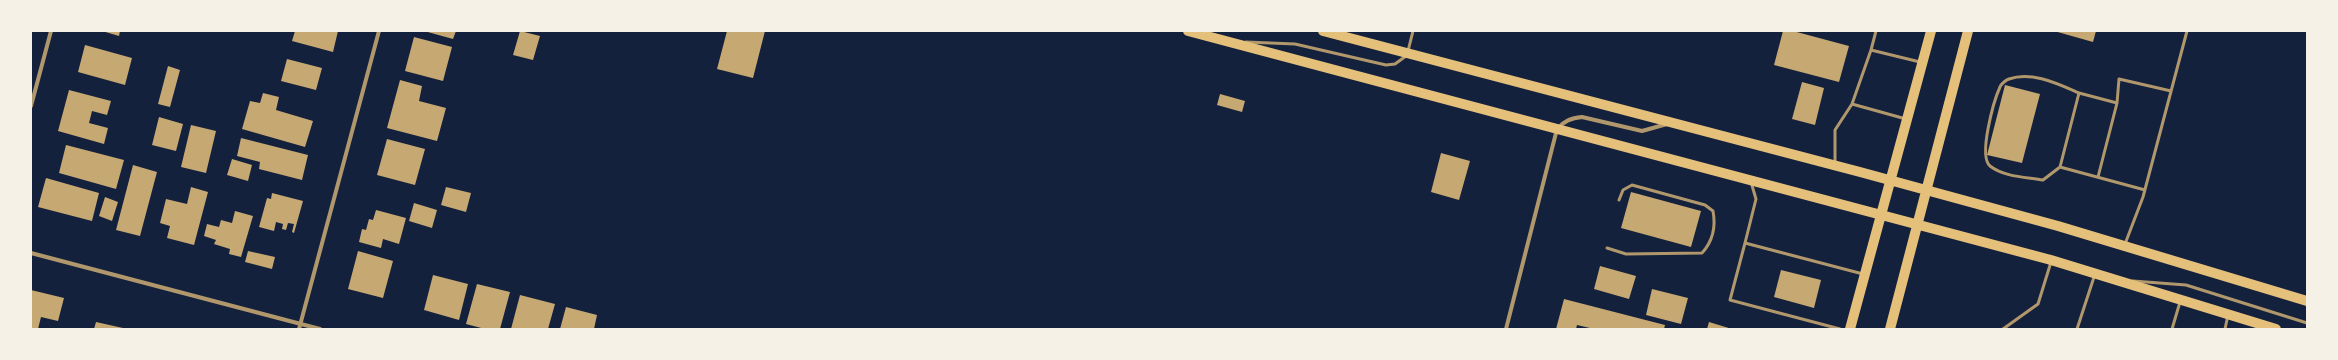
<!DOCTYPE html>
<style>
body{margin:0}
#map{position:relative;width:2338px;height:360px;overflow:hidden;background:#14213d;font-family:Ubuntu,sans-serif}
canvas{display:block}
.frame{position:absolute;inset:0;border:32px solid #f6f1e7;pointer-events:none}
</style>
<div id="map">
<canvas width="2338" height="360"></canvas>
<div class="frame"></div>
</div>
<script>
const ctx = document.querySelector('canvas').getContext('2d');
ctx.lineJoin = 'round';
function fillPath(path, color) {
  ctx.fillStyle = color;
  ctx.fill(path, 'evenodd');
}
function strokePath(path, color, width, dash) {
  ctx.strokeStyle = color;
  ctx.lineWidth = width;
  ctx.lineCap = dash ? 'butt' : 'round';
  ctx.setLineDash(dash || []);
  ctx.stroke(path);
}
fillPath(new Path2D(`
 M102,31H120L119,36Z
 M295,31H338L333,52L292,41Z
 M424,31H456L453,39Z
 M520,31L540,36L533,60L513,55Z
 M727,31H765L753,78L717,69Z
 M1783,31H1793L1849,46L1839,82L1774,65Z
 M2054,31H2096L2093,42Z
 M414,37L452,47L443,81L405,71Z
 M85,45L132,58L125,85L78,72Z
 M287,59L322,68L316,90L281,81Z
 M168,66L180,70L170,107L158,104Z
 M400,80L422,86L419,101L446,108L437,141L387,128Z
 M1802,82L1824,88L1815,125L1792,119Z
 M2005,85L2040,94L2022,163L1987,155Z
 M69,90L111,101L107,115L92,111L89,123L108,128L104,144L58,131Z
 M263,93L279,97L276,110L313,121L305,147L242,129L250,101L260,103Z
 M1220,94L1245,101L1242,112L1217,105Z
 M159,117L183,124L176,151L152,145Z
 M191,125L216,131L206,173L181,167Z
 M241,138L308,155L302,180L259,169L260,162L237,156Z
 M387,139L425,149L415,185L377,175Z
 M66,145L124,160L116,189L59,173Z
 M1441,153L1470,161L1459,200L1431,192Z
 M232,159L252,165L248,181L227,175Z
 M133,165L157,172L140,236L116,230Z
 M46,178L99,193L92,221L38,207Z
 M191,187L208,192L194,245L167,238L170,226L160,223L166,199L187,204Z
 M446,187L471,193L466,212L441,205Z
 M1631,192L1701,211L1691,247L1621,228Z
 M272,193L303,201L294,233L292,232L294,224L288,223L286,230L282,229L283,224L276,222L274,231L259,227L267,198L271,199Z
 M105,197L118,202L112,221L99,216Z
 M414,203L437,210L432,228L409,221Z
 M376,210L406,218L399,244L383,239L381,248L359,242L362,229L366,230L369,219L373,220Z
 M235,211L253,216L241,257L229,254L230,249L214,244L216,240L204,236L207,224L219,227L221,220L232,223Z
 M248,251L275,257L272,269L245,262Z
 M358,251L393,261L383,298L348,289Z
 M1600,266L1636,276L1629,299L1594,289Z
 M1781,270L1821,280L1814,308L1774,297Z
 M433,275L468,284L459,320L424,310Z
 M477,284L510,292L500,329H485L466,324Z
 M1652,289L1688,298L1681,324L1646,315Z
 M31,290L64,298L58,321L41,317L38,329H31Z
 M520,295L555,304L548,329H511Z
 M1564,299L1665,325L1664,329H1594L1577,325L1576,329H1556Z
 M566,307L597,315L594,329H560Z
 M96,322L123,328V329H94Z
 M1709,322L1732,329H1707Z`), '#c6a872');
strokePath(new Path2D(`
 M1876,31L1871,50L1920,62
 M1246,42L1295,44L1386,65L1395,64L1406,56
 M1871,50L1852,104L1906,119
 M1408,51L1413,31
 M1835,163V130L1852,104
 M2060,167L2043,180C2026,177 2004,177 1990,166C1978,156 1994,100 2000,87C2001,84 2006,80 2009,79C2032,71 2058,84 2079,93
 M2098,177L2117,103
 M1751,182L1756,199L1745,243L1863,274
 M2145,190L2060,167L2079,93L2117,103L2119,79L2171,91
 M1745,243L1730,300L1840,329
 M2125,244L2143,197L2187,31
 M1607,248L1626,254L1702,253C1713,241 1716,227 1713,211L1705,205L1632,185L1623,190L1619,200
 M2133,281L2186,285L2307,323
 M2003,329L2038,304L2051,262
 M2077,329L2095,274
 M2172,329L2180,302
 M2225,329L2228,315`), '#b1986c', 3);
strokePath(new Path2D(`
 M31,106L51,31
 M31,253L320,329
 M299,329L379,31
 M1506,329L1557,129C1564,121 1571,118 1582,117L1642,131L1667,124`), '#b1986c', 4);
strokePath(new Path2D(`
 M1188,31L2051,260L2276,329
 M1323,31L1860,172L2058,226L2307,301
 M1850,329L1931,31
 M1890,329L1968,31`), '#e5c07b', 10);
</script>
